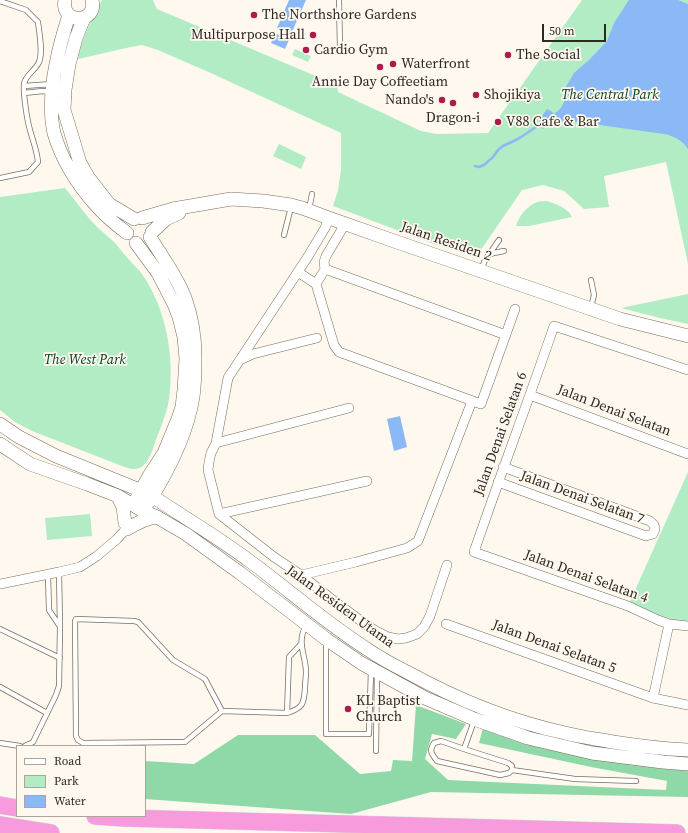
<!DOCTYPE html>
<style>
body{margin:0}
#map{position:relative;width:688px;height:833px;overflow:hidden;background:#fef8ef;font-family:"Source Serif 4",serif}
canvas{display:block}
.legend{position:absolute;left:16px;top:745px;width:130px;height:72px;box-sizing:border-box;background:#fef8ef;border:1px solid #aba59d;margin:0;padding:5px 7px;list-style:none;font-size:12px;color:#2e2921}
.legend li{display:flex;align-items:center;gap:8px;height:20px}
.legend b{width:20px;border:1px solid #aba59d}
.scale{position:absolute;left:542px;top:24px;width:64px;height:18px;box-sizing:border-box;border:2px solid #2e2921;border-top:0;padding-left:5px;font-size:12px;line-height:14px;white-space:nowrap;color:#2e2921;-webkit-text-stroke:3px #fef8ef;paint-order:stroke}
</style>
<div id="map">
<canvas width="688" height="833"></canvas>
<ul class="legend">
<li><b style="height:5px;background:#fff"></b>Road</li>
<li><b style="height:11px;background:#b2ecc5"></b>Park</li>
<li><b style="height:11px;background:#8bb9f6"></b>Water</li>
</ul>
<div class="scale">50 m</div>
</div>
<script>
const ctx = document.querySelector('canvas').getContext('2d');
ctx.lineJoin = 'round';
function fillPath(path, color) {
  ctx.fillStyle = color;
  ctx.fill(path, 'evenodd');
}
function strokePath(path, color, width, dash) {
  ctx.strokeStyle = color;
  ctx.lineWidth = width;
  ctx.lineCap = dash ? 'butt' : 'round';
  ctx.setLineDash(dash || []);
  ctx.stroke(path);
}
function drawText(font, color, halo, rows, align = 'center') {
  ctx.font = font + ' "Source Serif 4",serif';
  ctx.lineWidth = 3.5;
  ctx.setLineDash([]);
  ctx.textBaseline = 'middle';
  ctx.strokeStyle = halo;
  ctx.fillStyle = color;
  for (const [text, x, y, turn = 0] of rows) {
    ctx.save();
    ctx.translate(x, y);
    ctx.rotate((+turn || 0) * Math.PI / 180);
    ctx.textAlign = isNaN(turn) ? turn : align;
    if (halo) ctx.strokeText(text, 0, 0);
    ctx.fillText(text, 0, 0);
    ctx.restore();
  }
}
fillPath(new Path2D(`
 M102,0H153L157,9L337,85L338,92L421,131L437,134L488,133L582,0H688V264L666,162L604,176L609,207L584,209L564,191L543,185L522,190L476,257L434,244L333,206L338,190L341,170V133L213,74L158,50L142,45L126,48L78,59C82,37 92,19 102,0Z
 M295,49L311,56L308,62L292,55Z
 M279,144L306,157L301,169L273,156Z
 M65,188C76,201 86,216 98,228C104,233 110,238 116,244C121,250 126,257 132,263C135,266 139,270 142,274C166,308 175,358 169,399C167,413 161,426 156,440C152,450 148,469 134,469C130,469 125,467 122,466L32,431L15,422L0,410V197Z
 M547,201C556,204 568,208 572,217L529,226H516C519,216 527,206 537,202C540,201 544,201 547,201Z
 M688,294V324L660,318L621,308Z
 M688,472V624L628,606Z
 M90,514L92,536L47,540L45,518Z`), '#b2ecc5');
fillPath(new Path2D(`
 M416,705L466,724L456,739L432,734L425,759L448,780L666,790L667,781L591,767L479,743L483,728L688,768V797L431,792L351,814L145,799V761L194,764L238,735H315L360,774L391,771L393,760L412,761Z`), '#8fd8a8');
fillPath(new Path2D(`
 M289,0H306L291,34L277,28Z
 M629,0H678L688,4V149C682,140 674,136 664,134L592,124L584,122H565L556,120L553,126H546L543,129L539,125V120L547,109L551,111L554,114L561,108L564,102V90L574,73L590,59L607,41L614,23Z
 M275,33L289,40L285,49L271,43Z
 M400,416L407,447L394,451L387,419Z`), '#8bb9f6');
strokePath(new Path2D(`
 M475,166L479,167L484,165L493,157L498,150L503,146L518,139L539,125`), '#8bb9f6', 2.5);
const lane = new Path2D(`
 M339,0L340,48
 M0,1L26,10L38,22C39,32 44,55 38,64C34,71 25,76 24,84C23,93 27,120 30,130C33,141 37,151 38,162L29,172L0,178
 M24,86L52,84
 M24,93L43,91L50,92
 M309,210L312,194
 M284,235L291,207
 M488,255L494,253L504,251
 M482,270L484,262L499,240
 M591,280L594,295L591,307
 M48,575L49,610L59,625
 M76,619L134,621L138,622L173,660L205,679L222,711L185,742L83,743L78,740L76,736L75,621Z
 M0,629L60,658
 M326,641V734H369L371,670
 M0,687L47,713
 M222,711L287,713C303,708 304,704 305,688C305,683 306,677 306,672C306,656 296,642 306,626
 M287,713L289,657L301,644
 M441,741L464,749L508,763L512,766V770L509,773L500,775L437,761C431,753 429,751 434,743Z
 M0,743L20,746
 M25,746L33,742L56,695L59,686L60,627L59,572
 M464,749L474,721
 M376,751L377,674
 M512,770L575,779L636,781`);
const street = new Path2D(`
 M329,218L325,228L307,258L228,378L216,443L211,453L209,462L208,470L219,514L274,557L301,575L329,597L365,624L376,631L388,637L398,639L406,638L417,634L424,627L430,616L447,565
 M325,269L506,335
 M298,272L316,284L325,269L324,262L326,256L345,224
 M316,284L334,345L339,352L481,404L515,309
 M240,360L253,354L317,338
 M688,370L554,326C528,402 500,476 474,552L628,606L658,620L669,624L688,626
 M530,395L688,454
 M216,443L349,408
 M498,482L646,536L653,534L655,529L654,525L650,521L503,467
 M219,514L367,481
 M301,575L356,562L407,548L418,541L472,401
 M0,584L59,572L80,567L97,556L117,539L130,525
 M446,624L653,698L688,705
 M653,698L669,624`);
const secondary = new Path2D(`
 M65,0C60,25 98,24 92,0
 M69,15C58,49 46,98 54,133C61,158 77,184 95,204C104,215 115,224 127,233
 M84,18L76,38L69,64L65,90L64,110L80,163L88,177L109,204L134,219
 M142,218L173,209L231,199L263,201L291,205L302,208L329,218L394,241L620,319L688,336
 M152,232L166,219L179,213
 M136,243L158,273L174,304L179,317L184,337L186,359L184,390L182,407L178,419L164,453L149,476L137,498
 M0,424L19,437L56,456L142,491L152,496C185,518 219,538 251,562C290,591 326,623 367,649C380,658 393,665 407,672C456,699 509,721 565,733C580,737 597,739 613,742C638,746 663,749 688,750
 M0,444L30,464L87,484L118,496L143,511L157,517L186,534L240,573L326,639L361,663L425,698L474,719L528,738L592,753L663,762L688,764
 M118,496L123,507L125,523
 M148,503C169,470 187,435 193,397C195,384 195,371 195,357C195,337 192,317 185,298C177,276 162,257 150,237
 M127,529C137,523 146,518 157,517`);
const highway = new Path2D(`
 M0,805L17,808
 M95,816L124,818L677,833
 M0,825L51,833`);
strokePath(lane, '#7a6d5a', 6);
strokePath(street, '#7a6d5a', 10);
strokePath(secondary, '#7a6d5a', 14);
strokePath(highway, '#d9d8d7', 18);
strokePath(lane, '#fff', 4.5);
strokePath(street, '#fff', 9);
strokePath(secondary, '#fff', 13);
strokePath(highway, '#f89bdd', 17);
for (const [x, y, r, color] of [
 [254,15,4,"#ad1a4c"],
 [313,35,4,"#ad1a4c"],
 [306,50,4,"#ad1a4c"],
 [508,55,4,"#ad1a4c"],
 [393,64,4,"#ad1a4c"],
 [380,67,4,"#ad1a4c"],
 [476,95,4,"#ad1a4c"],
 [442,100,4,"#ad1a4c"],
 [453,103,4,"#ad1a4c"],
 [498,122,4,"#ad1a4c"],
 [348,709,4,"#ad1a4c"]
]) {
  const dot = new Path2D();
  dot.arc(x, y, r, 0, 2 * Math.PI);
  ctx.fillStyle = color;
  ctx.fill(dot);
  strokePath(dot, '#fef8ef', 1.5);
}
drawText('14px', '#2e2921', '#fef8ef', [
 ["The Northshore Gardens",262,15],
 ["Multipurpose Hall",305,35,"right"],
 ["Cardio Gym",314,50],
 ["The Social",516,55],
 ["Waterfront",401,64],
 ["Annie Day Coffeetiam",380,82,"center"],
 ["Shojikiya",484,95],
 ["Nando's",434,100,"right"],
 ["Dragon-i",453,118,"center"],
 ["V88 Cafe & Bar",506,122],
 ["KL Baptist",356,701],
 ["Church",356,717]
], 'left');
drawText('italic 14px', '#044022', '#fef8ef', [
 ["The Central Park",610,95],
 ["The West Park",85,360]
]);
drawText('14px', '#2e2921', '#fef8ef', [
 ["Jalan Residen 2",446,242,19],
 ["Jalan Denai Selatan",614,411,21],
 ["Jalan Denai Selatan 6",501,434,-70],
 ["Jalan Denai Selatan 7",582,498,20],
 ["Jalan Denai Selatan 4",586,577,20],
 ["Jalan Residen Utama",340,607,36],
 ["Jalan Denai Selatan 5",554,647,20]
]);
</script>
